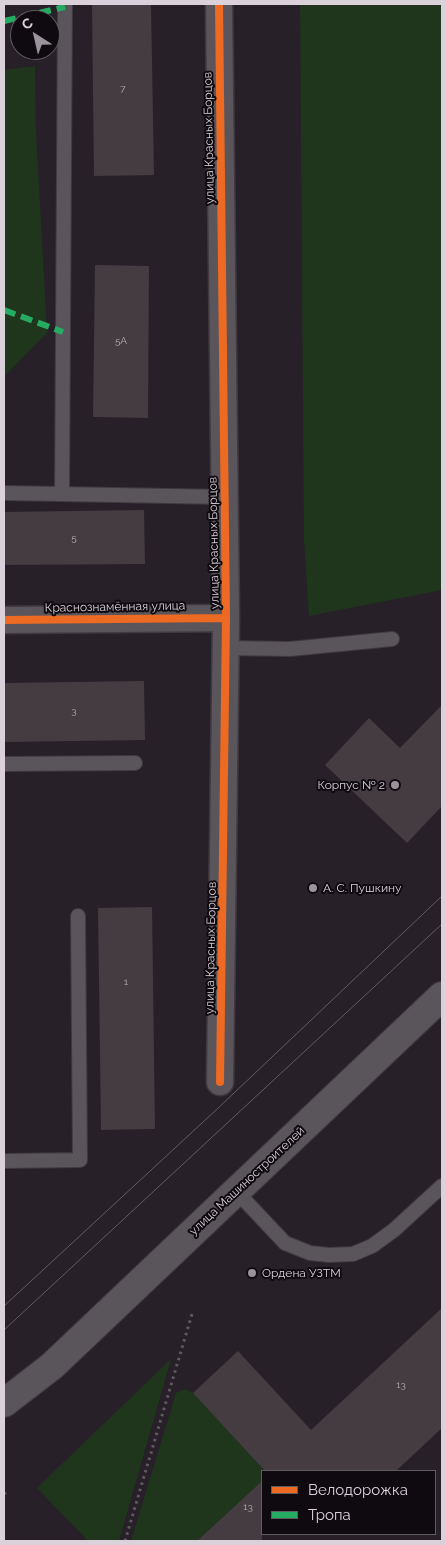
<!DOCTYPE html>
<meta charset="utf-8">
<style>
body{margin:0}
#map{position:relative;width:446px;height:1545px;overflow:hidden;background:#272028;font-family:Raleway,sans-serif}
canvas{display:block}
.frame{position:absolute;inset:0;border:5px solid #dad1da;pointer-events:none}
.legend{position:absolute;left:261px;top:1470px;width:175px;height:65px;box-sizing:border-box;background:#0f0a10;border:1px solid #605a61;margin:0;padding:6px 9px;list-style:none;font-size:15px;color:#dad1da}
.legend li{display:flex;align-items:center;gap:10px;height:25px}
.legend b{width:25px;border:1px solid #605a61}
.north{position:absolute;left:10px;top:10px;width:50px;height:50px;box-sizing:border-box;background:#0f0a10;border:1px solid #605a61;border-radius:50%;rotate:325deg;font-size:14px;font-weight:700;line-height:20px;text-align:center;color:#dad1da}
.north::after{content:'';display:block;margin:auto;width:18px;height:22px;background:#9b939c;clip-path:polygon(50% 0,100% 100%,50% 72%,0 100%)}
</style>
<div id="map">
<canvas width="446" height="1545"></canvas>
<div class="frame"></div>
<ul class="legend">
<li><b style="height:6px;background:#ed6a23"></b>Велодорожка</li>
<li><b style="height:6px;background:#26ab63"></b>Тропа</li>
</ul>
<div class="north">С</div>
</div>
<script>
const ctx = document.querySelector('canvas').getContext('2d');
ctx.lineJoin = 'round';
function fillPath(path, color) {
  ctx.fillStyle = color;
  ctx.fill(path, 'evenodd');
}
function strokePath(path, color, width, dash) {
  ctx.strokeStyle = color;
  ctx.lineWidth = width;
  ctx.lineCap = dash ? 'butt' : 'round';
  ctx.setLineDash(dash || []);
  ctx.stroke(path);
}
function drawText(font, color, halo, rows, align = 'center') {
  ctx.font = font + ' Raleway,sans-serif';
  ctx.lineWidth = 4;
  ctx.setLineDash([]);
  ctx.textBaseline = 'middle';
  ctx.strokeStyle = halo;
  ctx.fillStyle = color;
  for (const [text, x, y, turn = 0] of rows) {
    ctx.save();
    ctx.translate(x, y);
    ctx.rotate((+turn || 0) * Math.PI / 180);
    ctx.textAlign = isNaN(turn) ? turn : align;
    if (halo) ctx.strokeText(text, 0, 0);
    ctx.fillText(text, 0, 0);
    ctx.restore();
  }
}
fillPath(new Path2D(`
 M300,4H442V590L309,616L304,540Z
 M35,66L36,132L47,333L5,376L4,374V70Z
 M171,1359L119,1541H88L37,1488Z
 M186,1389L193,1393L265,1471H262V1481L197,1541H131L176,1393Z`), '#1f361d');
fillPath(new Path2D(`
 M92,4H151L154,175L94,176Z
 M95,265L149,266L148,418L93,417Z
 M144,510L145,564L4,565V512Z
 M144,681L145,740L4,742V683Z
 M442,705V806L407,843L325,765L369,718L400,748Z
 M152,907L155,1129L101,1130L98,908Z
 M442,1308V1428L396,1471H265L193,1393L238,1351L311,1430Z
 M262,1481V1541H197Z`), '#443c41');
const service = new Path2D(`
 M4,493L225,497
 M62,494L65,4
 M226,648L290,649L392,639
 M4,764L135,763
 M4,1161L80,1160L78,916
 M236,1191L285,1243L310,1253L329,1255L353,1254L372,1246L394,1230L442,1186`);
const minor = new Path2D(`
 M219,4L226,618L220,1082
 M4,620L226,618`);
const secondary = new Path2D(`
 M4,1403L52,1366L442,996`);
strokePath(service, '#403a40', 16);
strokePath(minor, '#403a40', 29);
strokePath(secondary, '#403a40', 30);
strokePath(new Path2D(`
 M4,1494L8,1490
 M125,1541L192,1314`), '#5e5a5e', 3, [2.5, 4]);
strokePath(service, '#5a555b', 14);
strokePath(minor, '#5a555b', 26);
strokePath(secondary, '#5a555b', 28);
strokePath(new Path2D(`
 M4,1306L215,1111L442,896
 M4,1330L442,924`), '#625c63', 1);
strokePath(new Path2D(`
 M4,21L65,7
 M4,310L63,332`), '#26ab63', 6, [12, 6]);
strokePath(new Path2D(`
 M219,4L226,618L220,1082
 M4,620L226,618`), '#ed6a23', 8);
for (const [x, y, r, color] of [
 [395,785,5,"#9b939c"],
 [313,888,5,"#9b939c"],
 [252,1273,5,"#9b939c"]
]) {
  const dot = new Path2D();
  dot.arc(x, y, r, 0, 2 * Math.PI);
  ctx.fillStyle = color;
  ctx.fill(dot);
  strokePath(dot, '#0f0a10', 2);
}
drawText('10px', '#b4acb4', null, [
 ["7",123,89],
 ["5А",121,341],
 ["5",74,538],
 ["3",74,711],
 ["1",126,982],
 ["13",401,1385],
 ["13",248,1507]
]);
drawText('12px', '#dad1da', '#0f0a10', [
 ["улица Красных Борцов",209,138,-91],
 ["улица Красных Борцов",214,543,-91],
 ["Краснознамённая улица",115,607,-1],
 ["улица Красных Борцов",211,948,-89],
 ["улица Машиностроителей",247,1181,-43]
]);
drawText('12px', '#dad1da', '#0f0a10', [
 ["Корпус № 2",385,785,"right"],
 ["А. С. Пушкину",323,888],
 ["Ордена УЗТМ",262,1273]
], 'left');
</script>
